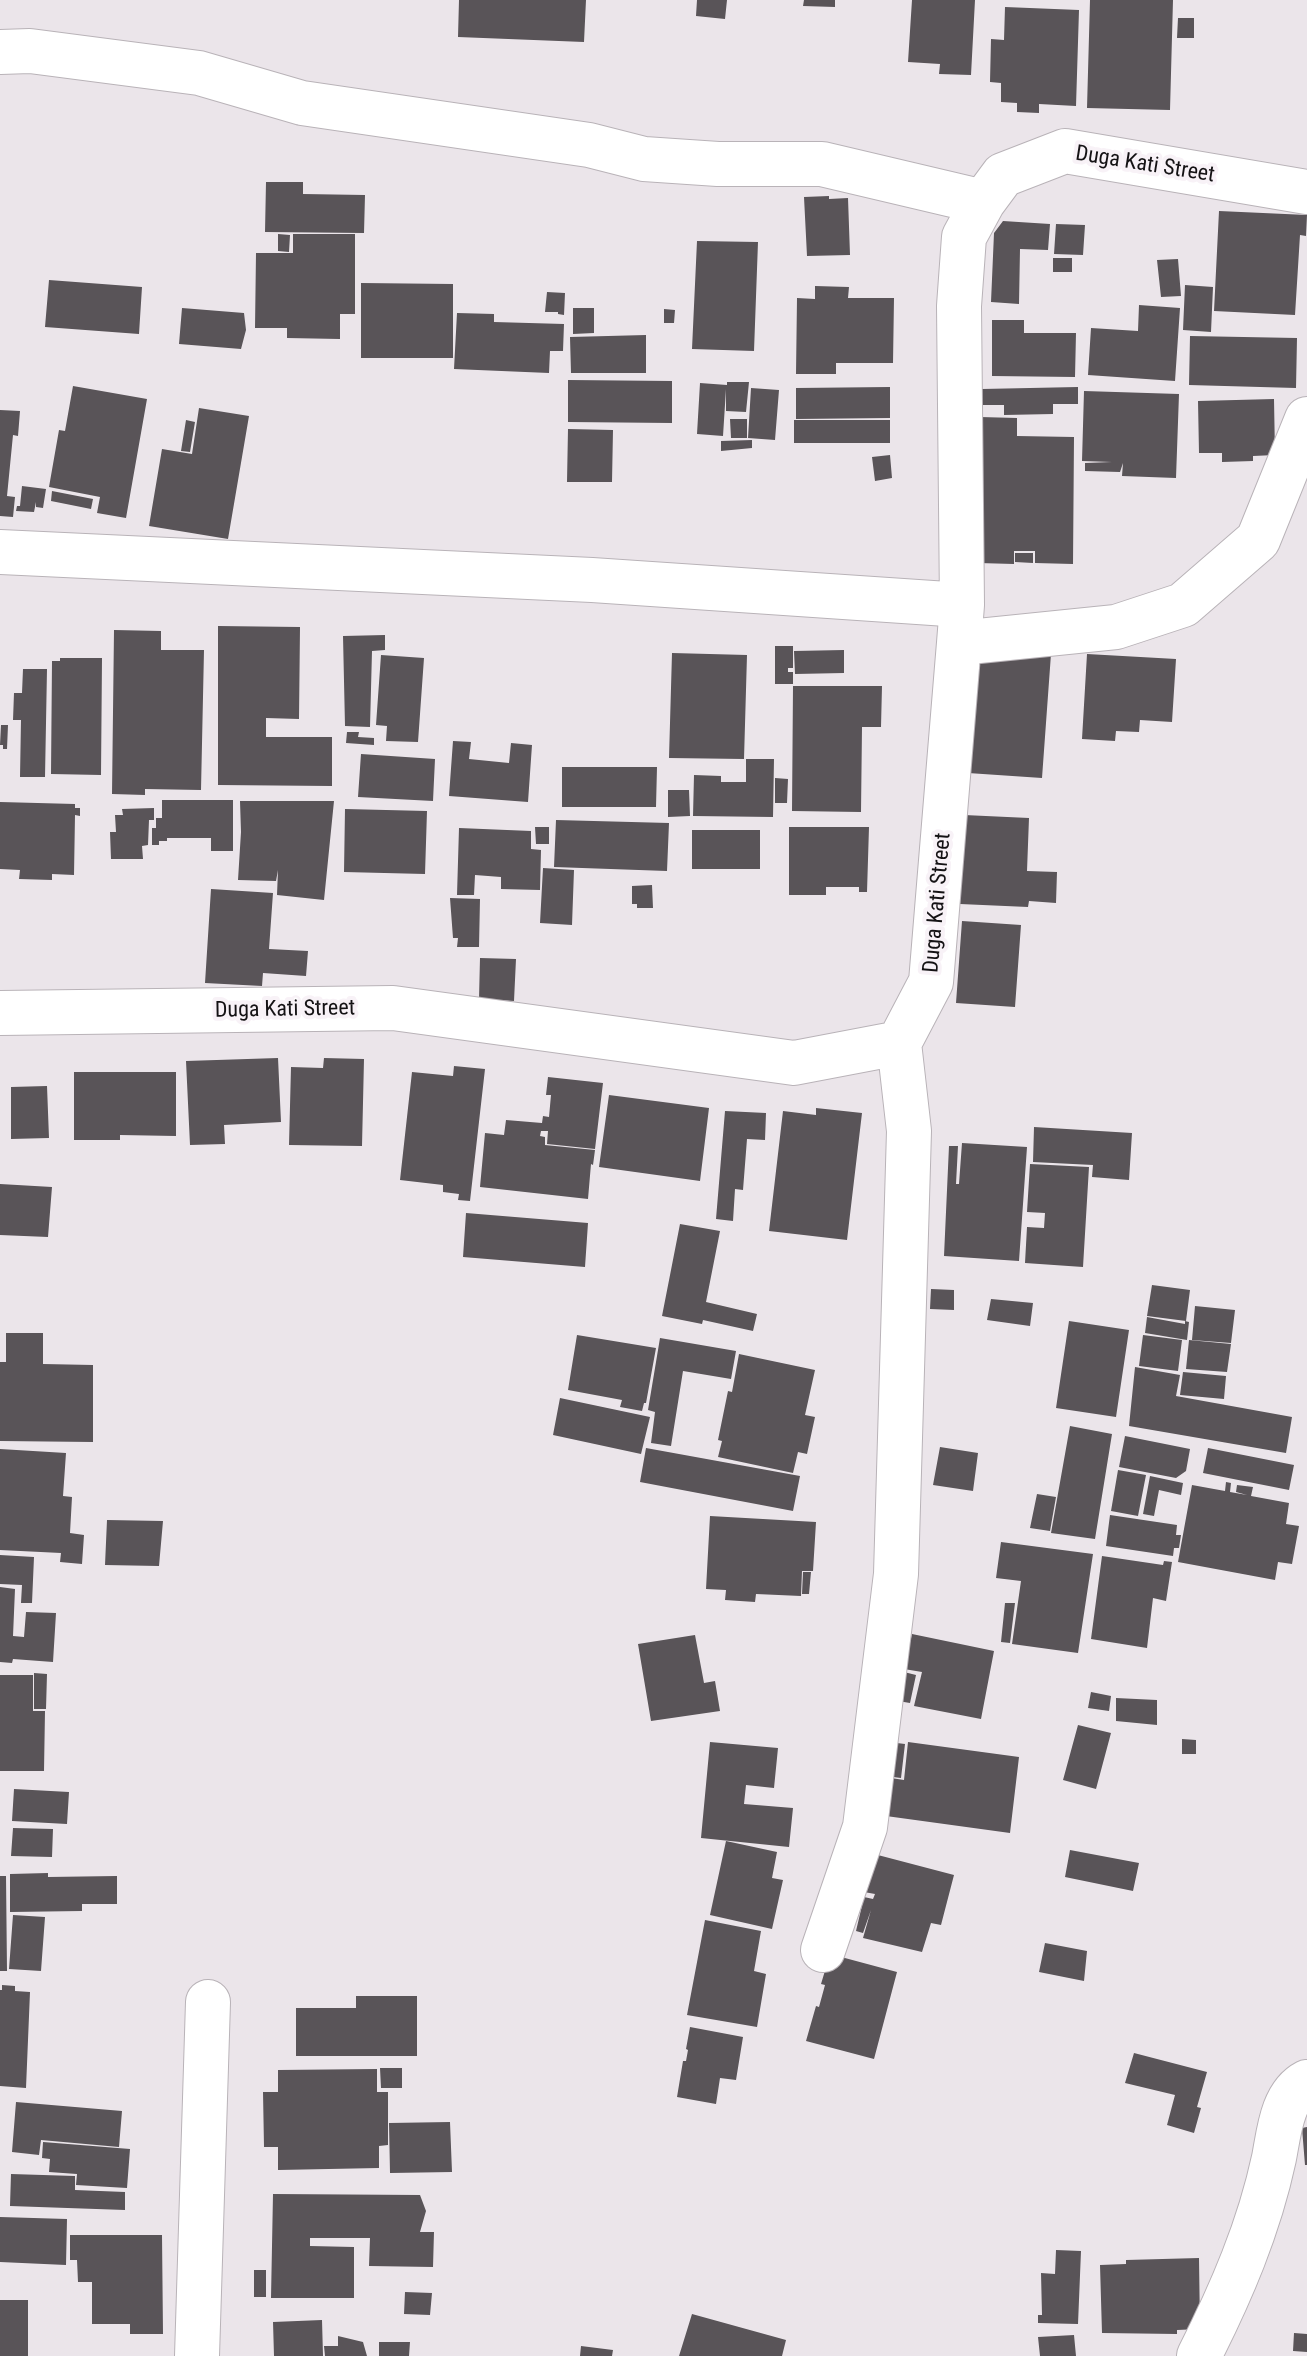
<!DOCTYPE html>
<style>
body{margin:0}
canvas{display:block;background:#ebe5ea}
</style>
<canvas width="1307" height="2356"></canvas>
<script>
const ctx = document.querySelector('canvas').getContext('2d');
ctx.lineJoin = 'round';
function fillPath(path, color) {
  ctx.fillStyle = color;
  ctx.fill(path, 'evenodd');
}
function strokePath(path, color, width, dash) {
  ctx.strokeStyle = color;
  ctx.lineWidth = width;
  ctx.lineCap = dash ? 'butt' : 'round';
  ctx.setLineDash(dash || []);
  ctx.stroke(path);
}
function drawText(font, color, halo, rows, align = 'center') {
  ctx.font = font + ' "Roboto Condensed",sans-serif';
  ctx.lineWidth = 8;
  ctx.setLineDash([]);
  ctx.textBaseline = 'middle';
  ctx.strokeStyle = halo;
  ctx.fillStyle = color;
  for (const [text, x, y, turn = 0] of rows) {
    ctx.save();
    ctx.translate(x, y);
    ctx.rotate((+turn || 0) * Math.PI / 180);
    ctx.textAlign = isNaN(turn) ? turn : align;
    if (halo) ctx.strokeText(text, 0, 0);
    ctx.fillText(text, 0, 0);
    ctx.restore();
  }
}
fillPath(new Path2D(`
 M459,0H586L584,42L458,37Z
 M697,0H727L725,19L696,16Z
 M804,0H835V7L803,6Z
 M912,0H975L971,75L939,74L940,64L908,62Z
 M1090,0H1173L1170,110L1087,108Z
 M1005,7L1079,10L1076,106L1039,104V113L1017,112V103L1001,102V83L990,82L991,39L1004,40Z
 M1178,18H1194V38H1177Z
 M266,182H303V194L365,195L364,233L265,232Z
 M829,196V199L848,198L850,255L807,256L804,197Z
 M1219,211L1307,215L1306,236L1300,235L1295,315L1214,311Z
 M1003,221L1050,224L1048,250L1020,249L1019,304L991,302L994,233Z
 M1056,224L1085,225L1083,255L1054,254Z
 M278,234L290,235L289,252L278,251Z
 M293,234H355V314H340V339L287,338V328H255L256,253H293Z
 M697,241L758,242L754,351L692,349Z
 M1053,258H1072V272H1053Z
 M1178,259L1181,296L1161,297L1157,260Z
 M49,280L142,287L139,334L45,327Z
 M361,283L453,284V358H361Z
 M1185,285L1213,287L1211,332L1183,330Z
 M815,286L849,287L848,298H894L893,363H836V374H796L797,298L815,299Z
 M547,292L565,293L564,315L558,314V312H545Z
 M1139,305L1180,308L1175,381L1088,375L1091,328L1138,331Z
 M182,308L244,313L246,330L241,349L179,344Z
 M573,308H594V333L573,334Z
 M664,309L675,310L674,323H664Z
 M457,313L494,314V322L564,324L563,351H550L549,373L454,369Z
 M992,320H1024V333H1076L1075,377L992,376Z
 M646,335V373H571L570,337Z
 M1190,336L1297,338L1296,388L1189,385Z
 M568,380L672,381V423L568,422Z
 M727,382H749L746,412L726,411V389L723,436L697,434L700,383L727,385Z
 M73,386L147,399L126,518L97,513L100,497L49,487L59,430L65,431Z
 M890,387V418L796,419V388Z
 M1078,387V404H1053V414L1004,415V405H982V389Z
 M751,388L779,390L775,440L748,438Z
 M1084,391L1179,394L1176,478L1122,476L1123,463L1120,472L1085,471V463L1112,462L1082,461Z
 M1274,399L1275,455L1253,456V461L1222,462V453H1199L1198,401Z
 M199,408L249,416L228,539L149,526L162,449L192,454Z
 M0,410L20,411L18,436L13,435L7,496L15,497L13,517L0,516Z
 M980,417L1017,418V436L1074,437L1073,564L1035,563V551H1014V564L978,563Z
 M730,419H747V438H731Z
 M186,420L195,422L190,452L181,451Z
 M794,420H890V443H794Z
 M568,429L613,430L612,482H567Z
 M752,440V448L721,451V441Z
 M890,455L892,478L875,481L872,457Z
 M22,486L46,489L43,508L36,507V502L34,512L16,511L17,506H20Z
 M52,491L93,499L91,509L51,501Z
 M1015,553H1033V563L1015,562Z
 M218,626L300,627L299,719L266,718V737H332V786L218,785Z
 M114,630L161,631V650H204L201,790L145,789V795L112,794Z
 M385,635V650L372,651L370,727L345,726L343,636Z
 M775,646H793V668H788V672H793V684H775Z
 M978,648L1051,654L1042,778L968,773Z
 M844,650V673L795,674L794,651Z
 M672,653L747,655L744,759L669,758Z
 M1087,654L1176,659L1172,722L1140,720L1139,732L1116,731L1115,741L1082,739Z
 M381,655L424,658L418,742L386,741L387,726L376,725Z
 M60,658H102L101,775L51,774L52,661H60Z
 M23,669H47L45,777H20L21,720H13L14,693H22Z
 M793,686H882L881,727H862L861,812L792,811Z
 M1,725H8L7,749H3V745H0Z
 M347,732H359L358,737L374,738V745L346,743Z
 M453,741L471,742L469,759L509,763L511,743L532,745L528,802L449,796Z
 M361,754L435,759L433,801L358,797Z
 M746,759H774L773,817L693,816L694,775L721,776V782H746Z
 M562,767H657L656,807H562Z
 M775,778L788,779L787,803H775Z
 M668,790H689L690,816L668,817Z
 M162,800H233V851H211V838H167V841H159V845H152V828H156V818H162Z
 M240,801H334L324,900L277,895L278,870L276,881L238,880L241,832Z
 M0,802L75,804V808H80V816L75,815L74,875L52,874V880L19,879L20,870L0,869Z
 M154,808V820H149L148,845L142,846L143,859H111L110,832H116L115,815H123L122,809Z
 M345,809L427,811L425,874L344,872Z
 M964,815L1029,818L1027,871L1057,872L1056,903L1029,901L1028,907L960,904Z
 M556,820L669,823L667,871L554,867Z
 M535,827H549V844H536Z
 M789,827H869L867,892H859V887H826V895H789Z
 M459,828L531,831V849L541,850L540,890L501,889V877L475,875L474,895H457Z
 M692,830H760V869H692Z
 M543,868L574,870L572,925L540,923Z
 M652,885L653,908H637V904H632V886Z
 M211,889L273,893L269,949L308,951L306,976L263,973L262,986L205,983Z
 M450,898L480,899L479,947H457L458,938H453Z
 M962,921L1021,925L1015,1007L956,1003Z
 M480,958L516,959L514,1001L479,999Z
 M278,1058L281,1122L224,1125L225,1144L190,1145L186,1061Z
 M324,1058L364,1059L362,1146L289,1145L291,1067L323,1068Z
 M454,1066L485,1069L470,1201L458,1200L459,1194L443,1192V1185L400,1180L412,1072L453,1076Z
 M74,1072H176V1136L120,1135V1140H74Z
 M548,1077L603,1083L595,1149L547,1144L548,1131H541L540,1136L545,1137V1145L595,1150L593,1165L591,1164L588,1199L480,1187L485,1133L504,1135L506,1120L542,1123L543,1116L549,1117L551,1095H546Z
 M47,1086L49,1138L11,1139V1087Z
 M609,1095L709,1108L700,1181L599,1167Z
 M816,1108L862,1113L847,1240L769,1231L783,1111L816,1115Z
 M725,1111L766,1113L765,1140L747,1139L743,1190L735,1189L733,1221L716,1219Z
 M1034,1127L1132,1133L1129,1180L1092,1177L1093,1165L1033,1162Z
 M962,1143L1027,1147L1019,1261L944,1256L949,1146H958L956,1184H959Z
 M1030,1164L1089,1167L1083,1267L1025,1263L1027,1227L1044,1228L1045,1213L1027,1212Z
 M0,1184L52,1187L48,1237L0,1235Z
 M466,1213L588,1223L585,1267L463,1257Z
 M680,1224L720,1231L706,1302L757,1314L753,1331L703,1320L702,1324L662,1316Z
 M1152,1285L1190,1290L1186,1321L1147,1316Z
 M931,1289L954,1290V1310L930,1309Z
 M991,1299L1033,1303L1030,1326L987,1320Z
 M1195,1306L1235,1310L1231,1343L1192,1340Z
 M1147,1317L1185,1324V1321L1189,1322L1187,1340L1145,1333Z
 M1069,1321L1129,1330L1116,1417L1056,1408Z
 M6,1333H43V1364L93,1365V1442L0,1441V1362H6Z
 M577,1335L656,1348L646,1403H644L642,1411L620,1407L622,1400L568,1390Z
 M1143,1335L1182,1340L1178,1371L1139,1366Z
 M660,1338L736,1351L731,1379L683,1371L671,1446L651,1443L655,1412L648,1410Z
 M1189,1340L1231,1344L1227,1372L1186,1369Z
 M739,1354L815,1370L805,1415L815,1417L807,1454L798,1452L793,1473L718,1457L722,1441L718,1440L728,1391L732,1392Z
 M1135,1367L1180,1375L1176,1396L1292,1417L1286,1453L1129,1426Z
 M1183,1372L1226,1376L1224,1399L1180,1395Z
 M560,1398L650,1417L641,1454L553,1435Z
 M1070,1426L1112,1434L1095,1539L1051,1533Z
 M1125,1436L1190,1449L1186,1471L1176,1478L1119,1467Z
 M940,1447L978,1453L973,1491L933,1485Z
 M646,1448L800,1476L793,1511L640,1482Z
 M1208,1448L1294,1465L1289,1490L1203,1473Z
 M0,1449L66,1453L63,1496L72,1497L70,1533L84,1535L82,1564L60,1562L61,1553L0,1550Z
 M1118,1470L1146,1475L1138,1516L1111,1511Z
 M1150,1476L1183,1483L1181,1495L1159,1490L1154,1516L1143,1514Z
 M1226,1482L1231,1483L1230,1492L1247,1495L1236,1492L1237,1485L1253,1487L1251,1496L1289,1503L1286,1524L1299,1526L1292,1564L1278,1562L1275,1580L1178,1562L1192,1485L1225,1491Z
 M1037,1494L1056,1497L1050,1531L1030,1528Z
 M1110,1515L1177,1525L1176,1535H1181L1179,1548H1174L1173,1556L1106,1546Z
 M710,1516L816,1522L813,1571H802L801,1596L756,1594L755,1602L725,1600L726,1590L706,1589Z
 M107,1520L163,1521L159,1566L105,1565Z
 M1001,1542L1093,1554L1078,1653L1012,1644L1021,1581L996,1578Z
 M0,1555L34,1557L32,1603H21L22,1585L0,1584Z
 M1102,1556L1163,1565L1164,1561L1172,1562L1166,1601L1153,1598L1147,1648L1091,1639Z
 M803,1572H811L809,1594H802Z
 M0,1587L15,1589L13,1636L24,1637L26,1612L56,1613L53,1662L13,1659L12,1663L0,1662Z
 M1005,1603H1015L1010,1643L1001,1642Z
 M912,1634L994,1651L981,1719L914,1706L922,1672L904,1669Z
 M695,1635L704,1683L715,1681L720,1711L651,1721L638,1644Z
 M904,1672L916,1675L910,1703L898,1701Z
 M34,1673L47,1674L46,1709H34Z
 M0,1675H33V1711H45L44,1771H0Z
 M1091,1692L1111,1696L1109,1711L1088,1708Z
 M1116,1698L1157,1700V1725L1116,1721Z
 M1078,1725L1111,1733L1096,1789L1063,1780Z
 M1182,1739L1196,1740V1754H1182Z
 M710,1742L778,1748L774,1788L746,1785L744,1804L793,1808L789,1847L701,1838Z
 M908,1742L1019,1757L1010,1833L886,1816L891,1778L904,1780Z
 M897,1743L905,1744L901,1778L893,1777Z
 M14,1789L69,1792L67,1824L12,1821Z
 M13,1828L53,1829L52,1857L11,1856Z
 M726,1841L777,1852L772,1878L783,1880L772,1929L710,1915Z
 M1070,1850L1139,1863L1133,1891L1065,1877Z
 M874,1854L954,1875L941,1925L931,1923L922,1952L863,1938L871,1910L863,1933L856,1931L864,1897L873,1899L875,1894L864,1892Z
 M48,1873V1877L117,1876V1904H82V1911L10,1912V1874Z
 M0,1876H6L7,1971H0Z
 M13,1915L45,1917L41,1971L9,1969Z
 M705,1920L761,1931L754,1971L766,1974L757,2027L687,2015Z
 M1045,1943L1087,1951L1084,1981L1039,1972Z
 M830,1954L897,1972L874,2059L806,2041L816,2006L819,2007L825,1985L821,1984Z
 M2,1985L15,1986V1991L30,1992L26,2088L0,2086V1990H2Z
 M356,1996H417V2056H296V2008H356Z
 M690,2027L743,2037L736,2080L720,2078L716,2104L677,2097L683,2061H686L688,2050L686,2049Z
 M1134,2053L1207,2072L1197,2107L1201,2108L1194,2133L1167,2125L1175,2095L1125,2083Z
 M380,2068H402V2088H381Z
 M377,2069V2092H388V2145L379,2146V2168L278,2170V2147H264L263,2092H278V2070Z
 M16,2102L122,2111L119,2147L41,2140L39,2155L12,2152Z
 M450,2122L452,2172L390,2173L389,2123Z
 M1307,2127V2165H1305L1302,2128Z
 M43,2142L130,2149L127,2188L76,2185L77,2174L49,2172L50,2159L42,2158Z
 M11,2174L75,2176V2190L125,2192V2210L10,2206Z
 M273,2194L420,2195L426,2211L420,2232H434L433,2267L369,2266L370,2238H310V2246L354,2247V2298H271Z
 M0,2217L67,2219L66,2265L0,2262Z
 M70,2235H162L163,2334H130V2324H92V2282H78L77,2260H70Z
 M1056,2250L1081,2251L1078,2324L1038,2323V2315H1042L1041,2273L1055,2274Z
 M1199,2258L1200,2329L1177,2330V2334L1102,2333L1100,2265L1126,2264V2260Z
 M254,2270H266V2297H254Z
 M405,2292L432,2293L430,2315L404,2314Z
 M0,2300H28V2356H0Z
 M692,2314L786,2340L782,2356H679Z
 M322,2320L323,2356H274L273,2322Z
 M1294,2333L1307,2334V2352L1293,2351Z
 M1074,2335L1076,2356H1040L1038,2337Z
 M338,2336L363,2342L367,2356H325L324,2346H338Z
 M379,2342H410L409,2356H379Z
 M581,2346L613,2350L612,2356H580Z`), '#595458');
const minor = new Path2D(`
 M0,52L30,51L199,73L302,103L589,145L644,159L718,164H822L983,202
 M0,552L592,580L962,605
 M959,643L1116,627L1183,605L1258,540L1307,419
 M0,1013L393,1008L794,1063L899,1043L931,982L959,643L962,605L959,306L964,237L983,202L1003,175L1065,151L1307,192
 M823,1950L865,1827L896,1574L909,1131L899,1043
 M197,2356L208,2002
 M1199,2356C1231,2293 1259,2228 1274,2158C1279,2132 1282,2095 1307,2082`);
strokePath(minor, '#b9b3b8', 46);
strokePath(minor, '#fff', 44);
drawText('22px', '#141214', '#f8f2f7', [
 ["Duga Kati Street",1145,165,9],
 ["Duga Kati Street",938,903,-85],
 ["Duga Kati Street",285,1010,-1]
]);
</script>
